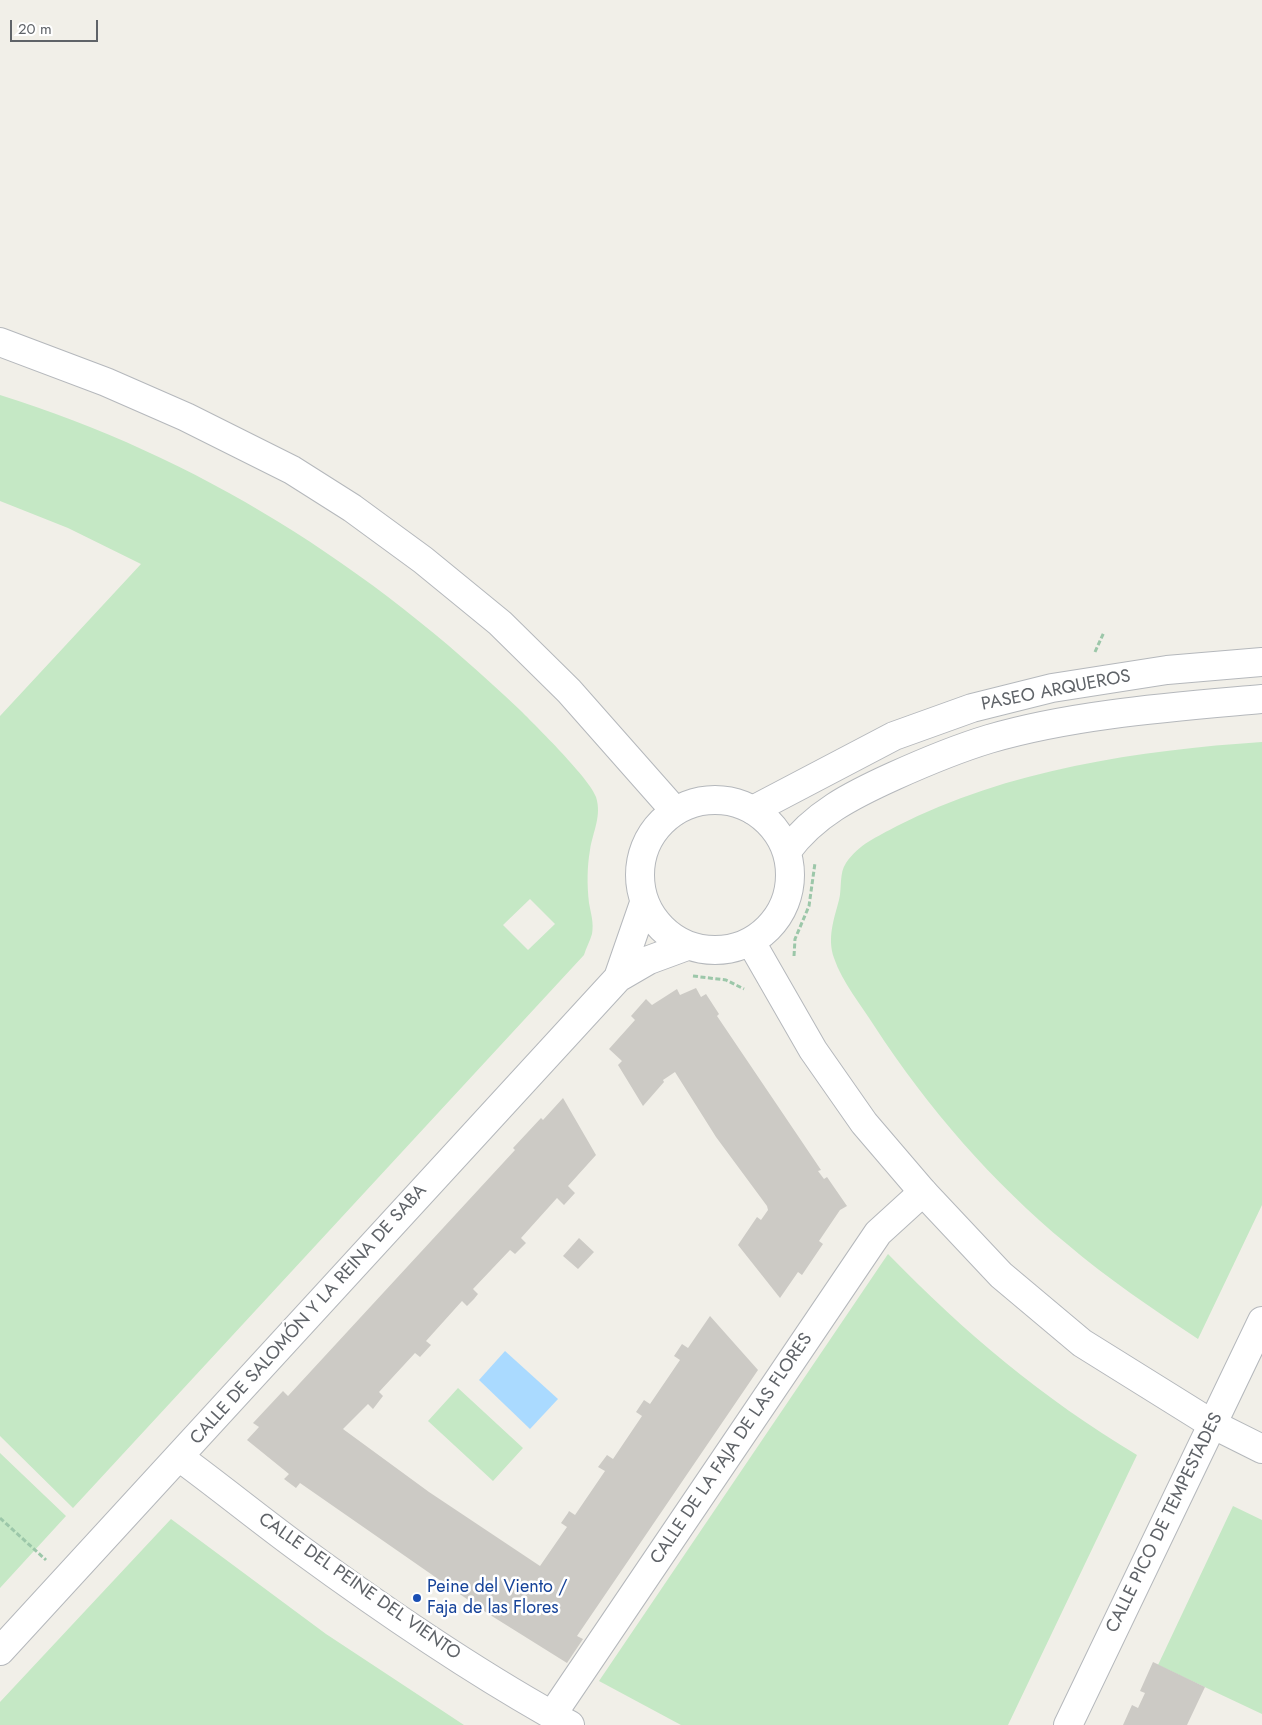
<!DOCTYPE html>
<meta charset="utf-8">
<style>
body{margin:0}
#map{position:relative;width:1262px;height:1725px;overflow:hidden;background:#f1efe8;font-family:Jost,sans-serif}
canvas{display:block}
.scale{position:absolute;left:10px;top:20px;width:88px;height:22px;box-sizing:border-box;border:2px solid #5f6368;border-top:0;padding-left:6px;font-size:15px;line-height:18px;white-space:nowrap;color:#5f6368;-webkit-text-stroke:4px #fff;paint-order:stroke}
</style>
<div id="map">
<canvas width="1262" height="1725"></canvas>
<div class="scale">20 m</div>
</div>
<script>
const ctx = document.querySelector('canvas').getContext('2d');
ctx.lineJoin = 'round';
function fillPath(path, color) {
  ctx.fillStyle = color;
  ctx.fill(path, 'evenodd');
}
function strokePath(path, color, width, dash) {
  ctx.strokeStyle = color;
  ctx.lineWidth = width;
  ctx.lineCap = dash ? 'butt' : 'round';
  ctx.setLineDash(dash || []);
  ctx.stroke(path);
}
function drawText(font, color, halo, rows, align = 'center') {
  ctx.font = font + ' Jost,sans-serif';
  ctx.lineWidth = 5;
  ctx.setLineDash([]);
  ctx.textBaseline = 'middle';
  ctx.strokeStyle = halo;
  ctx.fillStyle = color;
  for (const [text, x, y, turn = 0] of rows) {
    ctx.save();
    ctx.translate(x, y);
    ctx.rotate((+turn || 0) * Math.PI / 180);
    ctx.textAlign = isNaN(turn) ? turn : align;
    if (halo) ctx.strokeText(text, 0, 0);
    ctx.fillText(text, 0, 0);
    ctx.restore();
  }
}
fillPath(new Path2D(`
 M0,395C199,457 370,566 520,710C535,725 591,780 596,797C602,816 593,831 590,850C587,867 587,885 589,903C591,914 594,923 592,934C590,941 586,948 584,955L73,1508L0,1436V716L141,564L68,528L0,501ZM530,899L555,924L528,950L503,925Z
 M1262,742V1205L1198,1339C1153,1309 1108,1279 1067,1244C993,1183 927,1107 875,1027C861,1005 842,982 834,958C827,938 834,919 839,900C842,888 839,873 846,863C859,844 877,837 897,826C1006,770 1140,750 1262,742Z
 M888,1254C966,1334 1041,1397 1137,1455L1008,1725H681L599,1681Z
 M458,1388L523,1448L493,1481L428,1421Z
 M0,1453L66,1516L0,1588Z
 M1233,1506L1262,1520V1714L1158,1665Z
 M171,1519L326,1634L464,1725H0V1702Z`), '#c5e8c5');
fillPath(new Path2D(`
 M505,1351L558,1399L530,1429L479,1380Z`), '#aadaff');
fillPath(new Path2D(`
 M696,988L701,997L706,994L719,1014L717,1016L821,1170L818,1171L824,1179L827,1177L847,1206L840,1210L819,1241L823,1244L802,1275L798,1272L780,1298L738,1245L757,1217L761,1220L768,1210L767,1206L716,1137L675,1072L663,1080L664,1082L643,1106L618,1065L622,1061L609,1049L635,1020L631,1016L646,999L652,1005L677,989L680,995Z
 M563,1098L596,1155L568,1186L575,1193L564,1205L557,1198L521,1238L526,1243L515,1254L510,1250L473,1289L478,1294L474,1299L467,1306L462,1301L426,1341L431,1345L420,1357L415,1353L379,1392L383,1396L373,1409L368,1404L343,1429L429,1492L540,1566L567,1527L561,1523L568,1513L569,1511L575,1515L605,1471L598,1467L607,1455L613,1459L642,1416L636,1412L644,1400L650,1404L680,1360L674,1356L682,1344L688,1348L710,1316L758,1370L577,1636L583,1639L567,1663L487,1613L300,1483L296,1488L284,1479L289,1474L247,1440L259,1427L253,1423L283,1391L288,1396L515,1150L513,1148L541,1118L543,1120Z
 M579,1238L594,1252L578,1269L563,1256Z
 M1153,1662L1205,1687L1187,1725H1123L1132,1705L1138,1708L1145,1693L1140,1691Z`), '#cccac5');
const minor = new Path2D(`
 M0,342L106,382L186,417L292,470L352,508L423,560L500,623L569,691L675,811
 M753,810L894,736L972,708L1052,688L1167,670L1262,662
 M787,851C814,814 852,795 894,776C925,762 956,749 989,739C1074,714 1174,707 1262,699
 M552,1715L878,1233L923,1192
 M1068,1725L1262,1321`);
const tertiary = new Path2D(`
 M640 875a75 75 0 1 1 150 0a75 75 0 1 1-150 0Z
 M751,942L813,1050L864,1123L923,1192L1001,1275L1082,1343L1212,1424L1262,1449
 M618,978L644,903
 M179,1457C220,1487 259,1519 300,1549C386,1612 476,1674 570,1725
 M0,1651L618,978L649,960L687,946`);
strokePath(minor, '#b5b8bc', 30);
strokePath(tertiary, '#b5b8bc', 30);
strokePath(new Path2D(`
 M1095,652L1104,632
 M794,956L795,939L809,906L815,863
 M693,976L726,980L744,989
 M0,1518L46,1560`), '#9cc7a9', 3, [5, 2.5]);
strokePath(minor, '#fff', 28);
strokePath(tertiary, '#fff', 28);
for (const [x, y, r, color] of [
 [417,1598,5,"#1a4fb4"]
]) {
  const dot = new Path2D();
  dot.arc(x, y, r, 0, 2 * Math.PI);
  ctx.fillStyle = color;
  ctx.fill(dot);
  strokePath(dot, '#fff', 2);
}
drawText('18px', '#5f6368', '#fff', [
 ["PASEO ARQUEROS",1056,691,-11],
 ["CALLE DE SALOMÓN Y LA REINA DE SABA",309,1315,-48],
 ["CALLE DE LA FAJA DE LAS FLORES",732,1449,-56],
 ["CALLE PICO DE TEMPESTADES",1165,1523,-64],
 ["CALLE DEL PEINE DEL VIENTO",359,1587,35]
]);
drawText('18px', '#164399', '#fff', [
 ["Peine del Viento /",427,1588],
 ["Faja de las Flores",427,1609]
], 'left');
</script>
